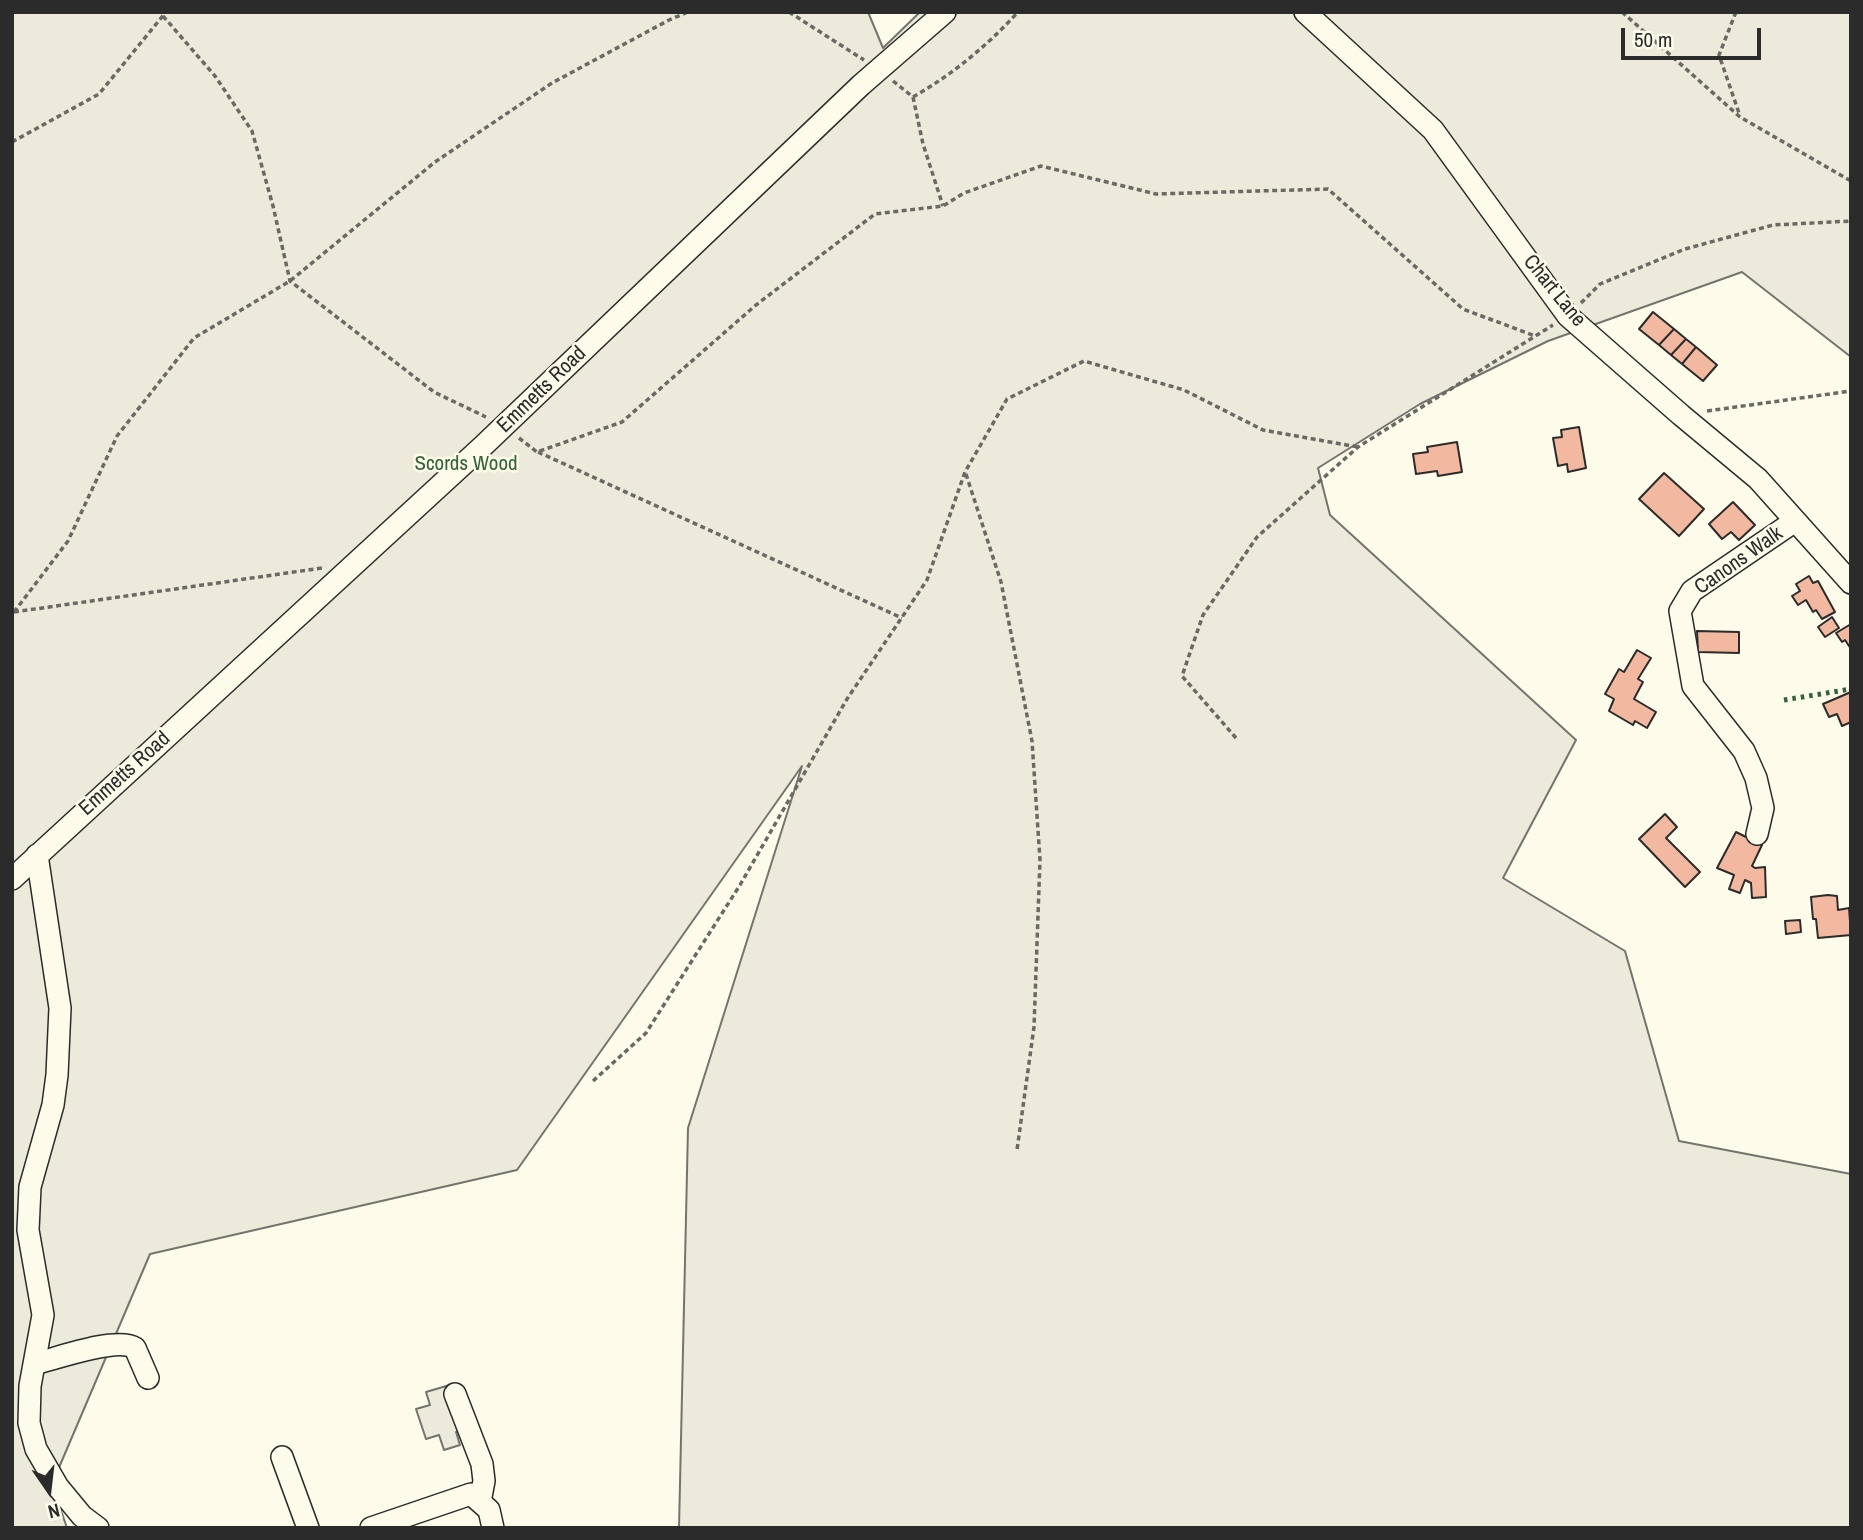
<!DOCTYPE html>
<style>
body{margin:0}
#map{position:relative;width:1863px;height:1540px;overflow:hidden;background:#fdfbea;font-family:"Archivo Narrow",sans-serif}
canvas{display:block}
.frame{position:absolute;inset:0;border:14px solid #2b2b2b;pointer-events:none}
.north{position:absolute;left:14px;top:1456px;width:70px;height:70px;-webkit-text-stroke:5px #fdfbea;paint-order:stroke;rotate:166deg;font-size:19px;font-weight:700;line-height:28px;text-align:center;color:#2b2b2b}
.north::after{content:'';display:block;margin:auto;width:24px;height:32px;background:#2b2b2b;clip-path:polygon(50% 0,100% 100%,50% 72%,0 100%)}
.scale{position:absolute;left:1621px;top:28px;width:140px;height:32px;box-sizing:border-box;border:4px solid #2b2b2b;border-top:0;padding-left:9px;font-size:21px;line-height:24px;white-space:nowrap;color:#2b2b2b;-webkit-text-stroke:5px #fdfbea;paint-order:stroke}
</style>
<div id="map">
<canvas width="1863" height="1540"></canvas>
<div class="frame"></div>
<div class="north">N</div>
<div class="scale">50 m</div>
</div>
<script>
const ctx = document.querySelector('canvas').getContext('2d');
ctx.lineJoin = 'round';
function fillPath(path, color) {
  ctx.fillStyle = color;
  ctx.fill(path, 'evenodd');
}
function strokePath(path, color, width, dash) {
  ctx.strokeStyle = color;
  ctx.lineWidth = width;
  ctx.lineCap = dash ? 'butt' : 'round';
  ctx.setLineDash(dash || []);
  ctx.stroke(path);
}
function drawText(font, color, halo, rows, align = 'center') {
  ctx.font = font + ' "Archivo Narrow",sans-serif';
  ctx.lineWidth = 5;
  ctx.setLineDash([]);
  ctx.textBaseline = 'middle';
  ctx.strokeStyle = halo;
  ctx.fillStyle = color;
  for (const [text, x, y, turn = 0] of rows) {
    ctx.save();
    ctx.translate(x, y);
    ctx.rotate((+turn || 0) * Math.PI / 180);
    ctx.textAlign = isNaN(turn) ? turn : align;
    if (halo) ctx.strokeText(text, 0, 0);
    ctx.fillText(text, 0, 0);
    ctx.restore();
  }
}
const green = new Path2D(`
 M12,12H868L883,48L920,12H1851V357L1742,272L1548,341L1420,404L1318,468L1330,515L1576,740L1503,878L1625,951L1679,1141L1851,1174V1528H679L688,1128L802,766L517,1170L150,1254L52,1484L67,1528H12Z`);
fillPath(green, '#ecebdb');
strokePath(green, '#74746e', 2);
const parking = new Path2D(`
 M453,1384L468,1428L456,1432L460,1445L444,1450L439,1435L426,1439L416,1409L430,1405L426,1392Z`);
fillPath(parking, '#eceadb');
strokePath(parking, '#74746e', 2);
const building = new Path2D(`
 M1653,312L1674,329L1659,345L1639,329Z
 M1674,329L1686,339L1671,355L1659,345Z
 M1686,339L1696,347L1682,364L1671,355Z
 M1696,347L1717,365L1703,381L1682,364Z
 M1579,427L1586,468L1568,472L1567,464L1558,466L1553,438L1562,437L1561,430Z
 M1457,442L1462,472L1438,476L1437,471L1416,474L1413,454L1428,452L1427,447Z
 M1664,473L1704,509L1679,536L1639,499Z
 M1733,502L1755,525L1739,540L1731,532L1722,539L1709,524Z
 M1809,576L1813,583L1818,581L1835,612L1822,619L1816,610L1813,612L1806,600L1798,605L1792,596L1800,591L1796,584Z
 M1832,617L1839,628L1825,637L1818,627Z
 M1851,624V649L1845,640L1842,642L1836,633Z
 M1697,631L1739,632V653L1698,652Z
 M1637,650L1651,658L1638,679L1643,682L1634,699L1656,712L1647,728L1635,721L1633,725L1609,711L1614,699L1605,694L1619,669L1624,672Z
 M1851,692V722L1842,726L1837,714L1829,717L1823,704Z
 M1665,814L1677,827L1666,838L1700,872L1685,887L1639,839Z
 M1736,832L1762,845L1752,866L1755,868L1765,867L1766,897L1752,898L1751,883L1745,880L1740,893L1729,889L1734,875L1717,868Z
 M1828,895L1837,896L1838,910L1849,908L1851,935L1818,938L1816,919H1813L1811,897Z
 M1800,920L1801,932L1786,934L1785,921Z`);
fillPath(building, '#f2b8a0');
strokePath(building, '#2b2b2b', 2);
const minor = new Path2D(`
 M1305,12L1433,130L1568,316L1681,415L1758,479L1851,583
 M1757,834L1763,808L1756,778L1744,751L1693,686L1680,611L1692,591L1795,521
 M37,855L60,1008L57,1075L53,1105L30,1187L28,1230L43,1315L30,1386L29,1423L36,1449L58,1487L82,1516L98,1528
 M12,879L483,446L861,85L945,12
 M34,1364C55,1359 117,1336 135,1348L148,1378
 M455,1394L482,1464L484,1481L480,1502
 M282,1457L308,1528
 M371,1528L471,1494L489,1510L493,1528`);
strokePath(minor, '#2b2b2b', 24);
strokePath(new Path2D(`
 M789,12L864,60
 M1622,12L1740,117L1851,181
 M1736,12L1719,55L1740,116
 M163,16L215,76L252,131L273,206L290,281L434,392L486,417
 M893,81L913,97C953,74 987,46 1018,12
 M913,97L923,144L943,206
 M12,142L99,94L166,12
 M1581,303L1600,284L1685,249L1773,225L1851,221
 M1707,411L1851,391
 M519,438L537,452L622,422L756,305L875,214L943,206L964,193L1041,166L1156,194L1328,189L1463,309L1535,336
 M538,452L902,618
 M966,474L1001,582L1032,741L1040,860L1034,1027L1017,1150
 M14,612L68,541L117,436L194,338L290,281L435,162L552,83L669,20L688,12
 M14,612L322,568
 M1236,738L1182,676L1203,615L1257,537L1358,447L1553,325
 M593,1081L646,1033L740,885L847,699L927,580L965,472L1007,399L1084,361L1184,390L1263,430L1358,447`), '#6a6964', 3.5, [5, 3.5]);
strokePath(minor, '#fdfbea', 21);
strokePath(new Path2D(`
 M1784,700L1851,689`), '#34623c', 5, [3.5, 5]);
drawText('21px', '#2b2b2b', '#fdfbea', [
 ["Chart Lane",1554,291,51],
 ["Emmetts Road",542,390,-44],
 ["Canons Walk",1739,561,-35],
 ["Emmetts Road",125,774,-42]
]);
drawText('21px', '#34623c', '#fdfbea', [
 ["Scords Wood",466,464]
]);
</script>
